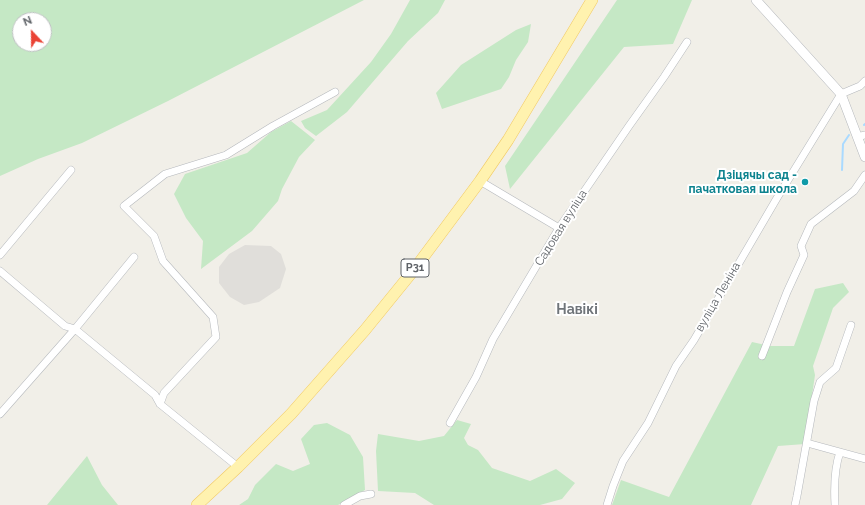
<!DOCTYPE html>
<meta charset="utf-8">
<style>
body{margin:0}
#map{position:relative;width:865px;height:505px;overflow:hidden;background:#f1efe8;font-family:Raleway,sans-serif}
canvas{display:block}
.north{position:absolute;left:12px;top:12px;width:40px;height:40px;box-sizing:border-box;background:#fff;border:1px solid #bfc1c3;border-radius:50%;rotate:338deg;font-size:11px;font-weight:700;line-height:16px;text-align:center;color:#5f6368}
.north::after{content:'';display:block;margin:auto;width:14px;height:18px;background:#ea4335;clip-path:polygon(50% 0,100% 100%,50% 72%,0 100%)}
</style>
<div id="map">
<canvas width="865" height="505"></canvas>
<div class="north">N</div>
</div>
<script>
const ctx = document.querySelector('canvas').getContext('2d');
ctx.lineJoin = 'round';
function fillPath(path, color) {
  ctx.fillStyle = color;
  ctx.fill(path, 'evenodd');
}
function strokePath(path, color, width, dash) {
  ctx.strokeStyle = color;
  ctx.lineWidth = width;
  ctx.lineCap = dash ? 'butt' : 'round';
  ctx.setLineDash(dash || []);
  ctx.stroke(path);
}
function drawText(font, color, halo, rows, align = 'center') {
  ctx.font = font + ' Raleway,sans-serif';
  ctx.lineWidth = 4;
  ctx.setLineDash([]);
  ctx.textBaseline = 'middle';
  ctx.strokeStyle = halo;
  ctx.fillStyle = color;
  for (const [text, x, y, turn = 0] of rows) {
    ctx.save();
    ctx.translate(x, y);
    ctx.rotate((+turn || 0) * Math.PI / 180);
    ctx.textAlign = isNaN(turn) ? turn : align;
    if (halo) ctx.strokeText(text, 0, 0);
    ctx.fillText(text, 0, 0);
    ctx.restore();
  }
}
fillPath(new Path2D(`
 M245,245L271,246L281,254L286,269L280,288L259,302L244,305L230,297L219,283V267L229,254Z`), '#e0deda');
fillPath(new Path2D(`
 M0,0H364L168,101L82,143L38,159L0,176ZM20,20H44V44H20Z
 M410,0H445L438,13L408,41L347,112L316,136L305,128L301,121L327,110L371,62L391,34Z
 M617,0H692L673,44L624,47L510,189L505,166Z
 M531,24L528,42L516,60L509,77L501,89L442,109L436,93L461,65L516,30Z
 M291,121L315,140L299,157L282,189L278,201L252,231L201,269L203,241L186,218L174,194L185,174L247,153L271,132Z
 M843,283L849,292L833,308L813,366L815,375L805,444L778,446L751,505H612L621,480L669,497L752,342L770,346H794L815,289Z
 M457,420L471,424L464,438L468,445L478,450L492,468L530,481L556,469L575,483L562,499L540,505H434L415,493L378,491L376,451L378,434L419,441L444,436Z
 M327,423L350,435L363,457L365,490L338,505H239L248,499L255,485L276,464L293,471L310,464L301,439L314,425Z
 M87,456L102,485L118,505H47Z`), '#c5e8c5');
strokePath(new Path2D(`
 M864,125L865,124
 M842,170L843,144L849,135`), '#aadaff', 2);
const minor = new Path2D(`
 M857,137L865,135
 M480,181L559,228
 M0,255L71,170
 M0,271L65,326L75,329L155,395L160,404L238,467
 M762,356L787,292L804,255L801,246L811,224L854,191L865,175
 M160,404L164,393L216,337L213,317L163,261L154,236L124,206L165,174L226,155L273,126L335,92
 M0,414L75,329L134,257
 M450,423L476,377L493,339L559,228L629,126L664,77L687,42
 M807,443L865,459
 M344,505L360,496L371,494
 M607,505L613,486L623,461L648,423L676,366L694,340L777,198L841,94L860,86L865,81
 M795,505L797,496L814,401L820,382L836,368L851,325
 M835,505C834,487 834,469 840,452`);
const tertiary = new Path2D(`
 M756,0L841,94L865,157`);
const primary = new Path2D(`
 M197,505L238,467L291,414L365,330L413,271L480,181L508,140L592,0`);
strokePath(minor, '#b5b8bc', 8);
strokePath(tertiary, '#b5b8bc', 10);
strokePath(primary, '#f2c960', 12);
strokePath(minor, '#fff', 7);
strokePath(tertiary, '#fff', 9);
strokePath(primary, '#fff2af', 11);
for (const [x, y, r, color] of [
 [805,182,4,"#0f9aa8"]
]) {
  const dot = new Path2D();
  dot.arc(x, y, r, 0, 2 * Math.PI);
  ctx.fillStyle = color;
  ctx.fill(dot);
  strokePath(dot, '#fff', 1.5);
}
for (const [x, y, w] of [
 [415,268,28]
]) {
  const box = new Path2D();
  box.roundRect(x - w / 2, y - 9, w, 18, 3);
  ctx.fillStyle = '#fff';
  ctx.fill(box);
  strokePath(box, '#5f6368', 1);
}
drawText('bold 11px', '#5f6368', null, [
 ["Р31",415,268]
]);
drawText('bold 12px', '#0d838f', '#fff', [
 ["Дзіцячы сад -",797,175],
 ["пачатковая школа",797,189]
], 'right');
drawText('12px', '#5f6368', '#fff', [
 ["Садовая вуліца",561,228,-58],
 ["вуліца Леніна",718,297,-60]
]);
drawText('bold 14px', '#70757a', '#fff', [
 ["Навікі",577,310]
]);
</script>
